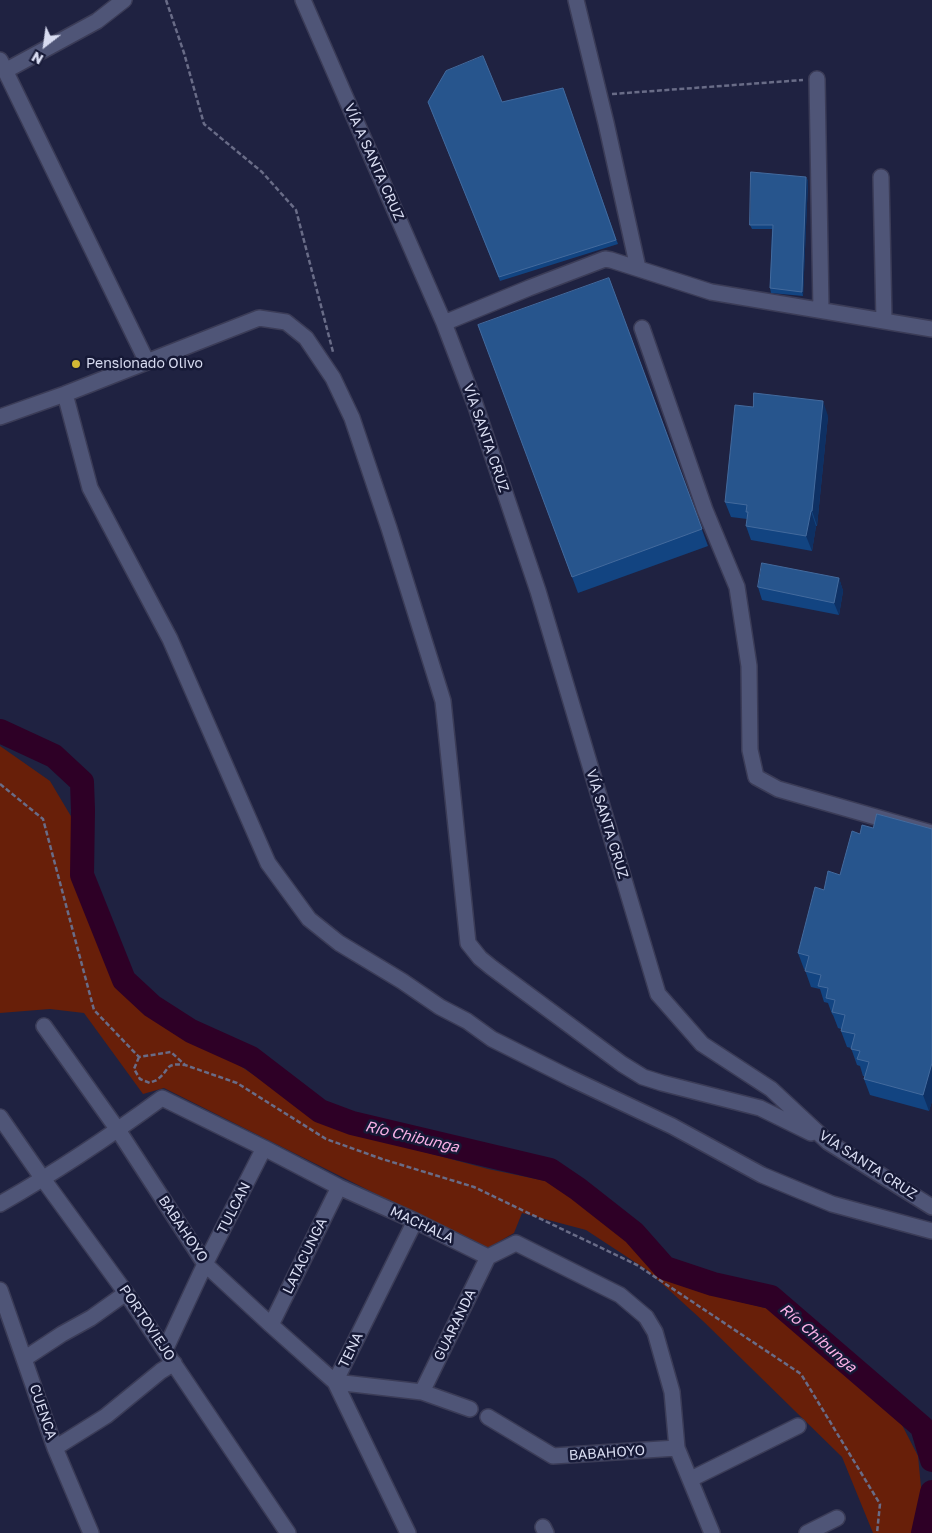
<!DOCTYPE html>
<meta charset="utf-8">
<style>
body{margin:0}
#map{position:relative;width:932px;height:1533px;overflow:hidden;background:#1f2241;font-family:"Golos Text",sans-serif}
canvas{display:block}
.north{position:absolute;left:20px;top:20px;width:50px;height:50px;-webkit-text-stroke:4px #161936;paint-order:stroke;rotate:210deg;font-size:14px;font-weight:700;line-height:20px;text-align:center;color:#d8dcf1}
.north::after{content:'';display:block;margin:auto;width:18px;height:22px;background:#d8dcf1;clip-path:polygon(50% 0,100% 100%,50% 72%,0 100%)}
</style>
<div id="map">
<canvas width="932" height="1533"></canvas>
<div class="north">N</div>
</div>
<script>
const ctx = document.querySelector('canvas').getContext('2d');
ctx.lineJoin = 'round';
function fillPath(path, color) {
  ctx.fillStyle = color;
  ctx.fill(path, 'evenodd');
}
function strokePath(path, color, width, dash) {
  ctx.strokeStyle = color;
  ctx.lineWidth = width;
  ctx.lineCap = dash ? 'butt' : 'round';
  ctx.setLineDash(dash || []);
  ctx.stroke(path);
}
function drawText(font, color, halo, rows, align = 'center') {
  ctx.font = font + ' "Golos Text",sans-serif';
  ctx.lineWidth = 5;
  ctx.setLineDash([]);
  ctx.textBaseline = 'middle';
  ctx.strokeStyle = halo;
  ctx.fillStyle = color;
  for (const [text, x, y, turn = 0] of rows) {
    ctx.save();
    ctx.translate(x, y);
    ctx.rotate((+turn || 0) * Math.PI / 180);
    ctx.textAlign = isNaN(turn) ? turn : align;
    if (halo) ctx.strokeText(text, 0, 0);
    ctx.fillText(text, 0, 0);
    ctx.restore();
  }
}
fillPath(new Path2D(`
 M0,746L50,781L75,823L84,895L100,951L125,993L173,1033L231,1060L303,1107L357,1134L488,1169L560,1184L607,1222L690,1284L725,1298L773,1310L840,1367L902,1425L918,1456L923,1508L918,1533H873L842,1457L703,1321L647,1270L586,1230L522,1213L514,1233L486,1249L164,1088L143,1094L84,1013L50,1009L0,1013Z`), '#681f09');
strokePath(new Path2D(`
 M0,731L54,756L82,782L83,810L82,875L124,980L152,1006L191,1031L251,1058L320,1111L352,1123L550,1170L578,1189L634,1233L665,1268L713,1284L771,1297L922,1427L932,1460
 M923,1533L932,1492`), '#2e0026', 24);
const minor = new Path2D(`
 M303,0L444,323L475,404L538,591L658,994L702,1044L771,1089L828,1142L932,1207
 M576,0L606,123L638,268
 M0,60L147,362
 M5,71L97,21L124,0
 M817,79L821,310
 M881,177L884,321
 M444,323L529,288L605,259L611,260L711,292L932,329
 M642,328L705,510L737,587L749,666L750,750L756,777L778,789L932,833
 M65,394L90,488L170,639L268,863L309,919L339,943L402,981L440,1007L467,1021L492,1039L570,1078L672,1126L762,1175L832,1204L932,1231
 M0,417L65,394L259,318L286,322L306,338L333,378L352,418L389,528L443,701L468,943L480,958L491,967L622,1064L643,1077L662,1083L760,1108L811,1133
 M44,1026L118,1130L205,1264L271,1325L335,1382L422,1392L470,1409
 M0,1117L43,1179L126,1293L288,1533
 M0,1204C56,1172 110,1136 162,1098L264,1148L339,1187L415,1221L488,1257L516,1243L620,1295L646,1317L655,1332L672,1392L677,1448L712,1533
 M0,1290L55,1448L91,1533
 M271,1325L339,1187
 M165,1350L205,1264L264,1148
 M24,1359L62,1334L91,1318L126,1293
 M335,1382L415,1221
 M335,1382L408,1533
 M422,1392L488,1257
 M488,1417L553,1456L677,1448
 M55,1448L106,1416L161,1371L174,1363
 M691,1479L798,1426
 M543,1527L546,1533
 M807,1533L837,1518`);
strokePath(minor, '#3b3c57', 18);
strokePath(new Path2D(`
 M166,0L184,53L204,124L262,172L296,210L333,352
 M612,94L803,80
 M0,784L43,819L94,1010L139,1057L171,1052L185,1065L237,1083L326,1139L382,1159L474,1187L637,1265L801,1374L880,1504L877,1533
 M139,1057L134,1069L140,1079L150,1083C153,1081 156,1081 158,1079C169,1071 165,1062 184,1065`), '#696c87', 2.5, [5, 2.5]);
strokePath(minor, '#4f5577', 15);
fillPath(new Path2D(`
 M563,88L618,244L500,281L428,102H502Z
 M806,177L808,181L803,296L771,293L770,288L772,229H752L750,225Z
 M609,278L708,546L578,593L478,325Z
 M828,416L817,526H816L812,551L751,540L746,526L747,519L731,517L725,502Z
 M839,578L843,591L839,615L762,600L758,587Z
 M873,828L932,829V1101L929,1111L870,1095L864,1079L865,1076H863L860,1066L857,1065L851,1048L847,1047L841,1031V1029L838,1028L833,1015L832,1014L828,1003L824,1002L820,989L811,987L805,970L804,969L798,953L824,890L840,875L860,834Z`), '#124481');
fillPath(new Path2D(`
 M806,177L808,181L803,296L802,292Z
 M823,401L828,416L817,526L812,511Z
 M811,511L816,526L812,551L806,536Z
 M839,578L843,591L839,615L834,603Z
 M932,1063V1101L929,1111L923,1095Z`), '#0e3063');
const building = new Path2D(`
 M483,56L502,102L563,88L616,240L499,277L428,102L446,71Z
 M751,172L806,177L802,292L770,288L773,225H750Z
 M609,278L702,529L572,577L478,325Z
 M754,393L823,401L812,511H811L806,536L746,526L748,512H746L747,505L725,502L735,405L753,407Z
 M762,563L839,578L834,603L758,587Z
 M877,814L932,829V1063L923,1095L864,1079L869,1062L857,1059L860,1051L851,1049L855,1034L841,1031L845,1015L832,1012L835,1000L826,998L828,988L818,986L821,975L805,971L809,956L798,953L815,887L824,890L828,871L840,875L852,831L860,834L862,825L873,828Z`);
fillPath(building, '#27558d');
strokePath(building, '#436a9d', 1);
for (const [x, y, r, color] of [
 [76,364,5,"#d2b735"]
]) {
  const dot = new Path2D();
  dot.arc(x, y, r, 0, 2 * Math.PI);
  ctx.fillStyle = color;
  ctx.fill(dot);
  strokePath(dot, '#161936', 2);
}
drawText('14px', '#d8dcf1', '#161936', [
 ["VÍA A SANTA CRUZ",374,162,66],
 ["VÍA SANTA CRUZ",486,438,71],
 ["VÍA SANTA CRUZ",607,824,73],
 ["VÍA SANTA CRUZ",868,1165,33],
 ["TULCAN",234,1208,-63],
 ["MACHALA",422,1225,25],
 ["BABAHOYO",183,1229,56],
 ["LATACUNGA",305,1256,-64],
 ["PORTOVIEJO",147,1323,56],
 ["GUARANDA",455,1325,-64],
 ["TENA",351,1350,-64],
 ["CUENCA",43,1412,71],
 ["BABAHOYO",607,1453,-4]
]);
drawText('14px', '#d8dcf1', '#161936', [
 ["Pensionado Olivo",86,364]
], 'left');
drawText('italic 15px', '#f9b0e6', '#161936', [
 ["Río Chibunga",412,1137,13],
 ["Río Chibunga",818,1338,41]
]);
</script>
